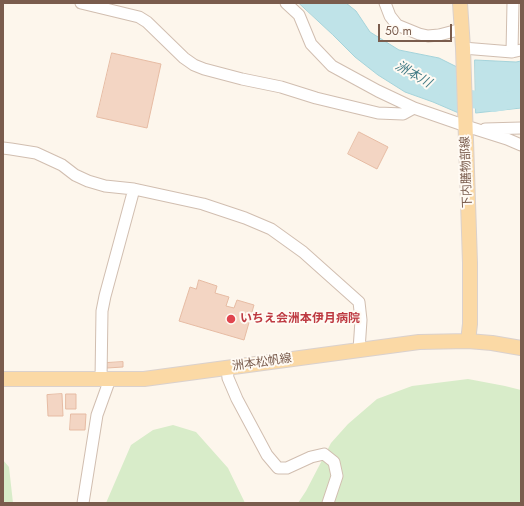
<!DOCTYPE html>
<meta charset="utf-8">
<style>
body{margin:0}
#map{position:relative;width:524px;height:506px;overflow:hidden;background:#fdf6ec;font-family:Jost,sans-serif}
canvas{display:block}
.frame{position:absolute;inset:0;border:4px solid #7a5c4d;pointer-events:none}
.scale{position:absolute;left:378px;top:24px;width:74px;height:18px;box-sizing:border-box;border:2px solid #7a5c4d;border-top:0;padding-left:5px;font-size:12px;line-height:14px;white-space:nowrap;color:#7a5c4d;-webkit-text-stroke:3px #fffaf3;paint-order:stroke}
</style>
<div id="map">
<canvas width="524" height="506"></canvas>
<div class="frame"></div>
<div class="scale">50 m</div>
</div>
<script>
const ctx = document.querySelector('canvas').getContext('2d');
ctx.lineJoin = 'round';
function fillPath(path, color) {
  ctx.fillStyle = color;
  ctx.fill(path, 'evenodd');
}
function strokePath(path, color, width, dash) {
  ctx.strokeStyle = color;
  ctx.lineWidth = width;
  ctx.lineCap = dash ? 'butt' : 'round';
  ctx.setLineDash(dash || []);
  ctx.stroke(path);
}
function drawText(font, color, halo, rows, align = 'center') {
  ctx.font = font + ' Jost,"Noto Sans JP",sans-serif';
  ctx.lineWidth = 4;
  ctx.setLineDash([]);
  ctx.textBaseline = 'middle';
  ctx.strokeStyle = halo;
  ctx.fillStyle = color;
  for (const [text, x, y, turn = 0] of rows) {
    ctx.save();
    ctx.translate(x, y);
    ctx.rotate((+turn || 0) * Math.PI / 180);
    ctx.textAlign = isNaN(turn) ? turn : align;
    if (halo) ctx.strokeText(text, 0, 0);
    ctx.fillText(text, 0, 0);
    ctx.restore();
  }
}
fillPath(new Path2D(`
 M468,379L505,386L521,390V503H298L306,491L331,443L348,424L377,399L412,386Z
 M173,425L196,432L228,468L245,503H106L131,445L153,430Z
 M3,460L9,467L13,503H3Z`), '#d8ecc9');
const water = new Path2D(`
 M299,3H346L356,11L370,32L399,50L439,58L459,68L461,114L433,102L405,92L378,75L355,57L333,35Z
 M475,60L516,62L521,61V108L476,113Z`);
fillPath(water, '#bfe3e8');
strokePath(water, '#a5d3da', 1);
strokePath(new Path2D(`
 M448,92L455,96L494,103L521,98`), '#bfe3e8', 18);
const building = new Path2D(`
 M112,53L161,64L147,128L97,117Z
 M359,132L388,147L377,169L348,154Z
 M199,280L217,286L215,293L229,297L226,306L234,308L237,300L254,305L244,340L179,321L190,287L196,289Z
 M123,362V367L107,368L106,363Z
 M62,394L63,416H48L47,395Z
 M66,394H76V409H66Z
 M71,414H86L85,430H70Z`);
fillPath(building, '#f3d5c3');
strokePath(building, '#e6bba3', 1);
const minor = new Path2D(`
 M81,3L139,17L147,22L184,58L194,65L204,69L242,79L281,87L316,98L378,113L403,114L414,108L466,126L507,139L521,145
 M286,3L299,15L311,44L332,66L378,91L414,108
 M385,3L390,16L397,25L419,34L428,36L439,35L462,29
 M463,48L512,52L521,50
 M512,52L513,3
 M485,129L521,128
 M3,148L11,149L36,153L62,165L75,175L88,181L105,186L134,189L203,204L245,218L271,229L303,252L359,302L361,320L359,350
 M227,368L228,378L237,399L267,455L278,468H287L311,457L324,454L334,462L337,476L328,503
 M101,379L102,311L105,296L134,189
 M83,503L97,415L110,379`);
const major = new Path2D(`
 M460,3L463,48L470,263V324L468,341
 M3,379H144L419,342L468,341L492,343L521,348`);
strokePath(minor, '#d1beb0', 13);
strokePath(major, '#dad1cd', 16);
strokePath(minor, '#fff', 11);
strokePath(major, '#fbd9a5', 14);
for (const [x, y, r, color] of [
 [231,319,5,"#e0444e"]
]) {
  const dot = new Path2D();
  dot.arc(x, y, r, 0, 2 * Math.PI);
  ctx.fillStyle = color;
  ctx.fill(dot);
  strokePath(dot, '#fffaf3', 1.5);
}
drawText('12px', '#7a5c4d', '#fffaf3', [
 ["下内膳物部線",467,172,-92],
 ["洲本松帆線",262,363,-8]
]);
drawText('bold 12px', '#be3a42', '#fffaf3', [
 ["いちえ会洲本伊月病院",240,319]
], 'left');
drawText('italic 13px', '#437c86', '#fffaf3', [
 ["洲本川",413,75,30]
]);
</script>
